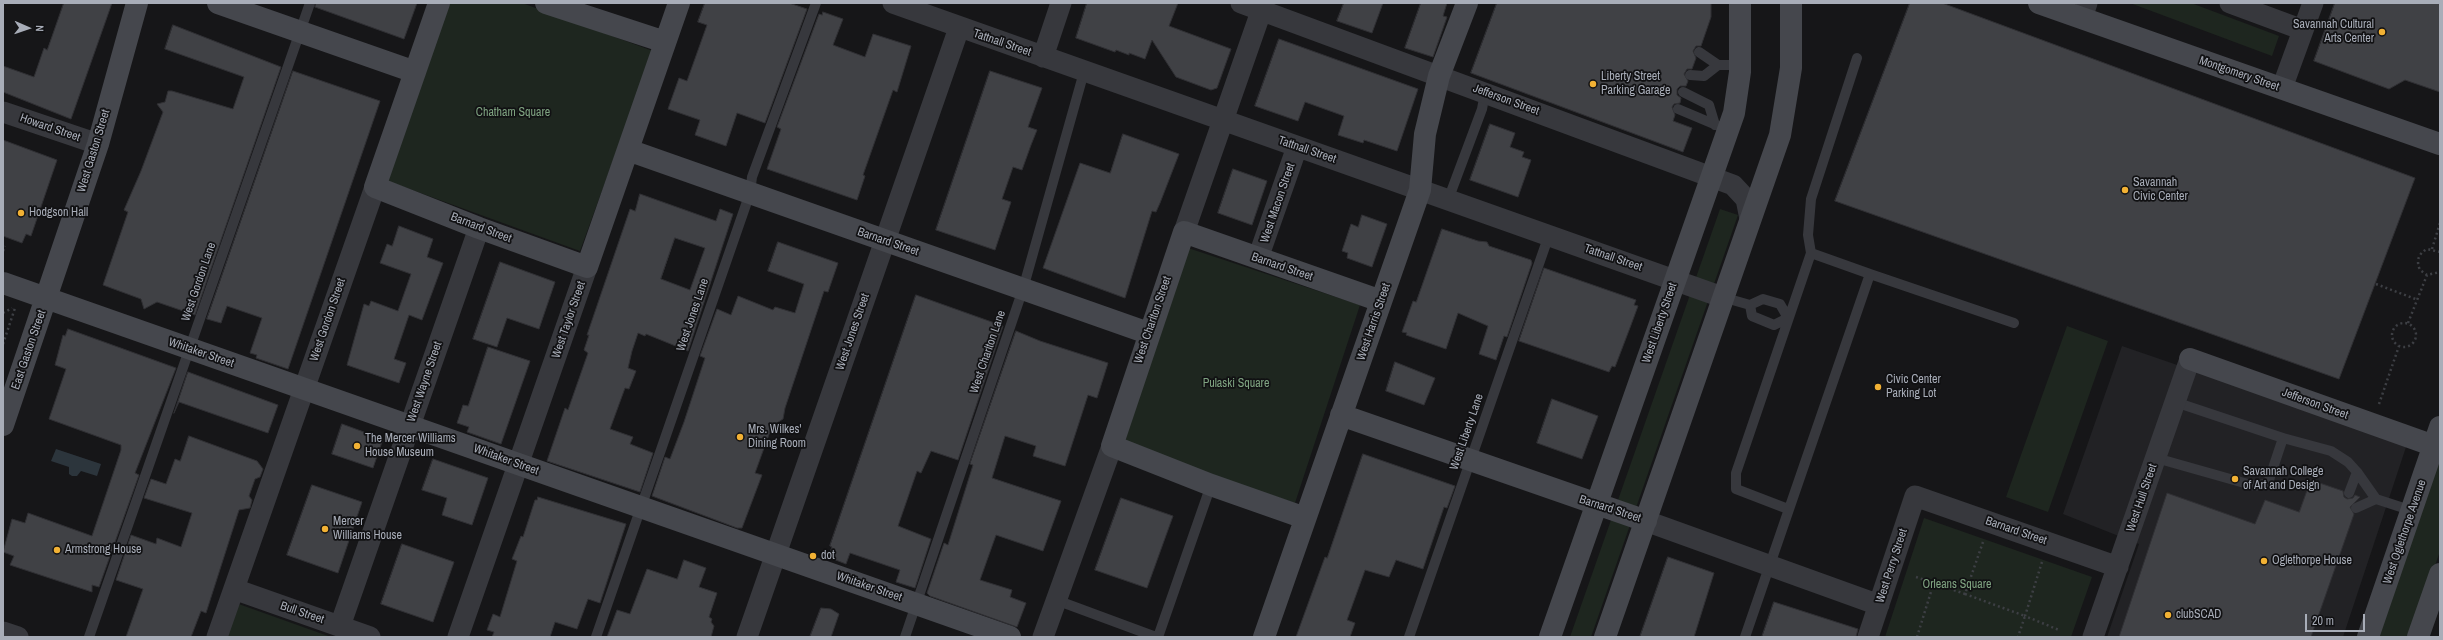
<!DOCTYPE html>
<style>
body{margin:0}
#map{position:relative;width:2443px;height:640px;overflow:hidden;background:#161618;font-family:"Archivo Narrow",sans-serif}
canvas{display:block}
.frame{position:absolute;inset:0;border:4px solid #a8adb8;pointer-events:none}
.north{position:absolute;left:8px;top:8px;width:40px;height:40px;-webkit-text-stroke:3px #111113;paint-order:stroke;rotate:92deg;font-size:11px;font-weight:700;line-height:16px;text-align:center;color:#a8adb8}
.north::after{content:'';display:block;margin:auto;width:14px;height:18px;background:#a8adb8;clip-path:polygon(50% 0,100% 100%,50% 72%,0 100%)}
.scale{position:absolute;left:2305px;top:614px;width:60px;height:18px;box-sizing:border-box;border:2px solid #a8adb8;border-top:0;padding-left:5px;font-size:12px;line-height:14px;white-space:nowrap;color:#a8adb8;-webkit-text-stroke:3px #111113;paint-order:stroke}
</style>
<div id="map">
<canvas width="2443" height="640"></canvas>
<div class="frame"></div>
<div class="north">N</div>
<div class="scale">20 m</div>
</div>
<script>
const ctx = document.querySelector('canvas').getContext('2d');
ctx.lineJoin = 'round';
function fillPath(path, color) {
  ctx.fillStyle = color;
  ctx.fill(path, 'evenodd');
}
function strokePath(path, color, width, dash) {
  ctx.strokeStyle = color;
  ctx.lineWidth = width;
  ctx.lineCap = dash ? 'butt' : 'round';
  ctx.setLineDash(dash || []);
  ctx.stroke(path);
}
function drawText(font, color, halo, rows, align = 'center') {
  ctx.font = font + ' "Archivo Narrow",sans-serif';
  ctx.lineWidth = 3.5;
  ctx.setLineDash([]);
  ctx.textBaseline = 'middle';
  ctx.strokeStyle = halo;
  ctx.fillStyle = color;
  for (const [text, x, y, turn = 0] of rows) {
    ctx.save();
    ctx.translate(x, y);
    ctx.rotate((+turn || 0) * Math.PI / 180);
    ctx.textAlign = isNaN(turn) ? turn : align;
    if (halo) ctx.strokeText(text, 0, 0);
    ctx.fillText(text, 0, 0);
    ctx.restore();
  }
}
fillPath(new Path2D(`
 M2122,346L2407,444L2343,637H2107L2139,544L2063,514Z`), '#222225');
fillPath(new Path2D(`
 M433,3H522L653,51L580,251L371,175Z
 M2130,3H2191L2279,36L2272,56Z
 M1720,209L1738,215L1591,637H1570Z
 M1182,246L1360,305L1295,503L1117,444Z
 M2067,326L2108,341L2048,512L2006,497Z
 M2440,435V551L2411,637H2368Z
 M1924,518L2092,577L2071,637H1885Z
 M233,602L331,637H220Z`), '#1e261f');
fillPath(new Path2D(`
 M56,449L101,464L97,476L81,471L77,476H72L69,474V467L51,461Z`), '#2c353c');
const building = new Path2D(`
 M64,3H112L71,119L3,92V66L34,77L44,48L47,50Z
 M316,3H417L404,39L315,7Z
 M705,3H789L807,9L765,123L737,113L726,146L695,135L700,120L668,109L679,78L687,81L707,25L698,22Z
 M1087,3H1178L1169,26L1231,49L1217,88L1211,90L1176,77L1152,40L1145,59L1129,53V55L1116,50L1115,52L1076,38Z
 M1344,3H1383L1372,33L1337,21Z
 M1421,3H1447L1443,16L1447,17L1433,57L1405,48Z
 M1497,3H1711V17L1701,46H1696L1693,51L1696,58L1692,69H1687L1684,74L1688,81L1686,86H1680L1677,89V95L1681,98L1680,103L1674,104L1672,107L1675,115L1673,121L1692,128L1683,152L1471,73Z
 M1910,3H1942L2415,178L2339,379L1835,201Z
 M2335,3H2440V92L2405,80L2389,89L2314,61Z
 M823,12L843,19L833,45L865,57L873,34L911,46L897,92L893,90L863,175L865,176L857,200L767,169L781,129L777,127L819,14L822,15Z
 M173,25L281,67L195,315L157,302L144,309L141,299L103,285L128,212L124,210L141,171L163,112L157,104L165,102L168,91H172L233,109L244,77L165,49Z
 M1279,39L1418,89L1397,151L1364,140L1363,143L1338,135L1344,116L1305,102L1298,121L1255,106Z
 M293,71L380,101L288,369L256,358L257,355L250,353L262,318L227,306L221,323L207,319Z
 M990,71L1042,88L1028,127L1037,130L1031,145L1022,170L1013,167L1002,199L1011,202L995,250L936,230Z
 M1490,124L1515,133L1510,147L1524,152L1522,157L1531,160L1518,197L1470,180Z
 M1123,134L1179,154L1160,203L1156,212L1152,211L1125,298L1043,268L1080,163L1110,173Z
 M3,140L57,160L31,236L26,234L22,243L3,236Z
 M1233,169L1267,181L1252,225L1218,213Z
 M640,194L716,221L720,209L733,214L688,351L646,334L645,336L638,333L632,351L628,368L636,371L629,389L625,388L610,429L633,437L630,444L653,453L640,492L547,461L565,408L568,410L588,353L584,350L589,335H587L630,209L635,211ZM675,238L705,248L690,290L661,279Z
 M1362,215L1387,224L1372,267L1347,258L1348,253L1342,251L1351,224L1358,227Z
 M399,226L433,239L427,257L443,263L422,320L409,315L394,359L406,363L399,383L347,365L364,304L369,306L371,301L398,311L411,274L380,263L387,244L392,246Z
 M1442,229L1478,241L1487,242L1489,246L1531,260L1532,263L1507,337L1504,336L1496,360L1479,354L1488,326L1458,313L1446,349L1406,335L1407,333L1402,332L1413,301L1416,302Z
 M778,242L838,263L828,292L824,291L785,408L783,419L772,426L755,473L762,475L742,528H737L652,496L665,457L670,459L684,422L705,358L700,356L717,309L731,315L738,296L773,310L775,307L795,313L804,284L768,271Z
 M500,262L555,282L539,329L507,318L497,347L473,339Z
 M1544,268L1636,300L1634,305L1638,306L1631,325L1615,367L1612,366L1609,372L1519,341Z
 M916,295L1003,326L958,460L931,451L921,473L917,471L898,526L931,539L915,588L896,582L900,570L850,553L846,564L828,557L832,547L830,546Z
 M68,329L176,368L135,473L139,475L99,587L92,585V592L10,565L14,556L3,552L12,519L25,523L28,513L92,536L121,450V445L49,419L66,369L55,365L63,335L65,336Z
 M1016,331L1040,341L1108,363L1097,398L1088,395L1065,466L1033,456L1036,446L1005,436L992,478L1061,501L1043,551L996,535L980,580L1012,590L1010,597L1026,603L1017,627L930,596L927,593L944,543L948,545L973,465L970,464Z
 M488,347L530,361L501,444L467,432L469,427L457,423L463,405L468,406Z
 M1395,362L1435,378L1424,405L1386,391Z
 M188,372L278,405L268,433L179,402L174,413Z
 M1552,399L1598,416L1582,459L1537,443Z
 M342,424L383,439L373,468L332,454Z
 M189,436L257,461L263,469L260,477L255,479L249,496L252,500L250,508L239,510L206,613L201,611L191,637H126L143,589L116,580L131,535L156,544L157,538L181,547L192,513L144,498L151,479L166,484L175,459L180,461Z
 M1363,454L1455,486L1447,508L1444,507L1423,569L1396,560L1389,577L1365,570L1347,620L1355,623L1350,637H1296L1325,557L1327,558Z
 M433,459L488,478L472,525L442,515L447,498L422,490Z
 M2311,480L2343,491L2344,497L2347,499L2353,498L2355,495L2360,497L2350,507L2354,514L2311,637H2119L2167,493L2255,524L2265,500L2299,512Z
 M312,485L362,502L338,573L287,555Z
 M538,497L626,524L600,603L588,599L577,629L555,622L550,637H492L494,632L487,630L493,614L500,617L517,561L512,559L521,536L523,537L535,500H537Z
 M1121,498L1173,516L1147,588L1095,570Z
 M402,544L454,562L433,622L381,604Z
 M1668,557L1714,573L1694,637H1640Z
 M684,560L706,568L699,587L717,593L709,617L712,619L711,622L714,626L711,637H607L617,610L630,614L647,569L677,579Z
 M1774,602L1858,629L1856,637H1762Z
 M821,608L831,609L839,614L831,637H810Z`);
fillPath(building, '#404145');
strokePath(building, '#303034', 1);
strokePath(new Path2D(`
 M2432,249L2440,223
 M3,251L5,246
 M2440,252L2427,249C2418,254 2416,261 2420,270L2427,275L2440,272
 M2376,284L2418,300
 M3,313L12,308
 M2392 335a12 12 0 1 1 24 0a12 12 0 1 1-24 0Z
 M2408,323L2427,275
 M3,344L15,308
 M2379,404L2399,346
 M2042,562L2025,616L2059,630
 M1916,577L1965,594L1983,542
 M1965,594L2025,616L2018,637
 M1917,637L1934,582`), '#3d3f44', 2.5, [2, 3]);
strokePath(new Path2D(`
 M1699,52L1718,65H1740
 M1690,75L1704,76L1718,65
 M1683,92L1709,105L1715,125
 M1678,109L1728,130
 M1448,200L1482,109L1485,93
 M1811,253L1808,235L1811,199L1857,58
 M1870,274L2014,323
 M1722,297L1750,305L1763,299L1780,304L1788,318
 M1750,305L1752,316L1774,325L1788,318
 M2175,402L2283,438L2331,451L2348,462L2357,472
 M2156,458L2255,486L2268,483L2283,438
 M2349,493L2357,472L2376,499
 M2356,508L2376,499L2413,511
 M1056,600L1156,637
 M89,637L310,3
 M596,637L750,193L752,177L816,3
 M905,637L1023,289L1084,72
 M1158,637L1211,485
 M1409,637L1549,235
 M1745,637L1870,274L1811,253L1736,473V489L1788,509`), '#37383d', 10);
strokePath(new Path2D(`
 M893,3L1722,297
 M1241,3L1733,185L1746,199L1750,219
 M2230,3L2303,30
 M2082,18L2087,3
 M1043,57L1061,3
 M2282,88L2313,3
 M3,112L98,144
 M1184,232L1264,3
 M1258,258L1297,147
 M1646,521L1879,605
 M234,589L370,637
 M340,626L479,228
 M3,632L18,637
 M217,637L375,187
 M458,637L587,267
 M747,637L959,28
 M1043,637L1112,446
 M1868,637L1915,496L2118,567
 M2093,637L2190,359`), '#37383d', 21);
strokePath(new Path2D(`
 M218,3L415,72
 M439,3L375,187L479,228L587,267L679,3
 M546,3L665,42
 M2039,3L2440,144
 M628,150L1148,333
 M3,283L1010,637
 M2190,359L2440,448
 M1341,415L1646,521
 M3,425L98,144L137,3
 M1305,518L1211,485L1112,446L1184,232L1381,301
 M1264,637L1420,190L1425,134L1439,76L1467,3
 M1550,637L1734,113L1740,72V3
 M1605,637L1780,135L1791,68V3
 M2368,637L2440,427
 M2418,637L2440,574`), '#45474d', 22);
for (const [x, y, r, color] of [
 [2382,32,4,"#f2b134"],
 [1593,84,4,"#f2b134"],
 [2125,190,4,"#f2b134"],
 [21,213,4,"#f2b134"],
 [1878,387,4,"#f2b134"],
 [740,437,4,"#f2b134"],
 [357,446,4,"#f2b134"],
 [2235,479,4,"#f2b134"],
 [325,529,4,"#f2b134"],
 [57,550,4,"#f2b134"],
 [813,556,4,"#f2b134"],
 [2264,561,4,"#f2b134"],
 [2168,615,4,"#f2b134"]
]) {
  const dot = new Path2D();
  dot.arc(x, y, r, 0, 2 * Math.PI);
  ctx.fillStyle = color;
  ctx.fill(dot);
  strokePath(dot, '#111113', 1.5);
}
drawText('12px', '#a8adb8', '#111113', [
 ["Savannah Cultural",2374,25,"right"],
 ["Arts Center",2374,39,"right"],
 ["Liberty Street",1601,77],
 ["Parking Garage",1601,91],
 ["Savannah",2133,183],
 ["Civic Center",2133,197],
 ["Hodgson Hall",29,213],
 ["Civic Center",1886,380],
 ["Parking Lot",1886,394],
 ["Mrs. Wilkes'",748,430],
 ["Dining Room",748,444],
 ["The Mercer Williams",365,439],
 ["House Museum",365,453],
 ["Savannah College",2243,472],
 ["of Art and Design",2243,486],
 ["Mercer",333,522],
 ["Williams House",333,536],
 ["Armstrong House",65,550],
 ["dot",821,556],
 ["Oglethorpe House",2272,561],
 ["clubSCAD",2176,615]
], 'left');
drawText('12px', '#a8adb8', '#111113', [
 ["Tattnall Street",1002,43,19],
 ["Montgomery Street",2239,74,19],
 ["Jefferson Street",1506,100,20],
 ["Howard Street",50,128,19],
 ["Tattnall Street",1307,150,19],
 ["West Gaston Street",94,151,-73],
 ["West Macon Street",1278,203,-71],
 ["Barnard Street",481,228,21],
 ["Barnard Street",888,242,19],
 ["Tattnall Street",1613,258,19],
 ["Barnard Street",1282,267,19],
 ["West Gordon Lane",199,282,-71],
 ["West Jones Lane",693,315,-71],
 ["West Gordon Street",328,320,-71],
 ["West Taylor Street",569,320,-71],
 ["West Charlton Street",1153,320,-71],
 ["West Harris Street",1374,322,-71],
 ["West Liberty Street",1660,323,-71],
 ["West Jones Street",853,332,-71],
 ["East Gaston Street",29,350,-71],
 ["West Charlton Lane",988,352,-71],
 ["Whitaker Street",201,353,19],
 ["West Wayne Street",425,382,-71],
 ["Jefferson Street",2315,404,20],
 ["West Liberty Lane",1467,432,-71],
 ["Whitaker Street",506,460,20],
 ["West Hull Street",2142,498,-71],
 ["Barnard Street",1610,509,18],
 ["Barnard Street",2016,531,19],
 ["West Oglethorpe Avenue",2405,532,-71],
 ["West Perry Street",1892,566,-72],
 ["Whitaker Street",869,587,19],
 ["Bull Street",302,613,19]
]);
drawText('12px', '#7fa381', '#111113', [
 ["Chatham Square",513,113],
 ["Pulaski Square",1236,384],
 ["Orleans Square",1957,585]
]);
</script>
